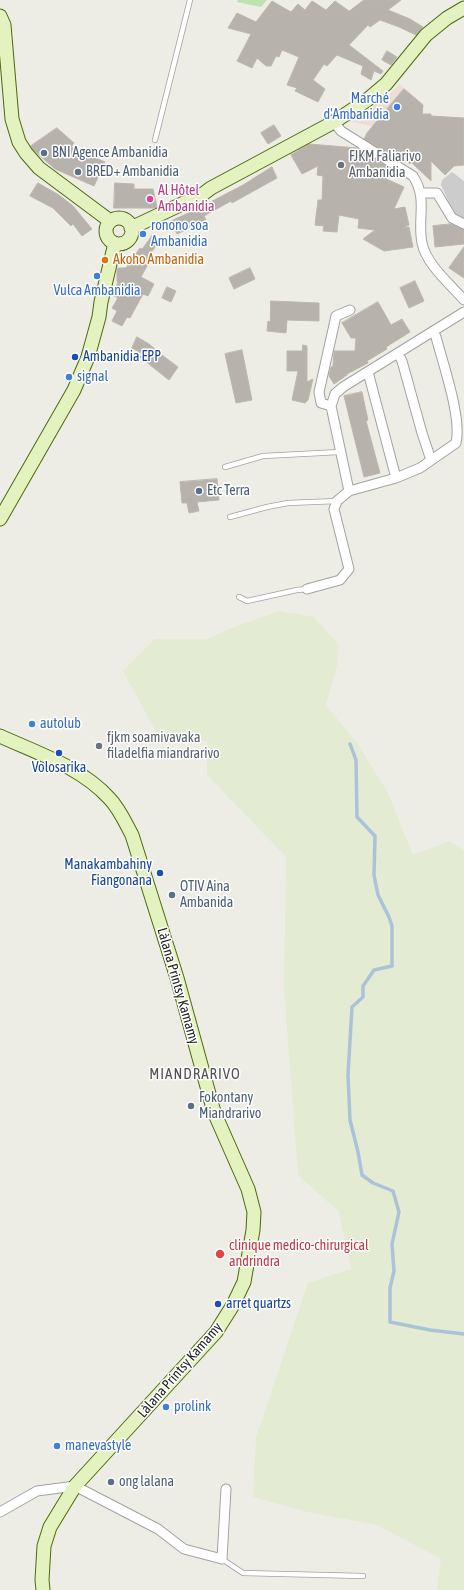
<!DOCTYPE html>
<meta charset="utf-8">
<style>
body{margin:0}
canvas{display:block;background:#eeede5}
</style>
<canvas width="464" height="1590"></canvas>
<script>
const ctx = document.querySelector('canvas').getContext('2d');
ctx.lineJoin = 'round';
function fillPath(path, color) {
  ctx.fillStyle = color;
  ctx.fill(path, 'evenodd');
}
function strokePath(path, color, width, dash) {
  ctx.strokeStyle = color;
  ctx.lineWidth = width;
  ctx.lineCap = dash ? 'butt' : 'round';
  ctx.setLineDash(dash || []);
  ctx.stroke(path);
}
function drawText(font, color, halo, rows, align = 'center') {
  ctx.font = font + ' "Asap Condensed",sans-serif';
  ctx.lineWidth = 3;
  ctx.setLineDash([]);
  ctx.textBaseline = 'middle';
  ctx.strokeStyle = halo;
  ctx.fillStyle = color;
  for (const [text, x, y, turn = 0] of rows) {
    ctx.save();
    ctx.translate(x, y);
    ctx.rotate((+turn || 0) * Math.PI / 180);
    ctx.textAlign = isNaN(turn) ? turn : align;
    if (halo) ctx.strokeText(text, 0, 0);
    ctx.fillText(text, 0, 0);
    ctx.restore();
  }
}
fillPath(new Path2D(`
 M400,84L423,104V113L411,111L393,131L348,121L385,98Z`), '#edddd7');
fillPath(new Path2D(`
 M452,172L464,181V219L454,213L441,185L442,180Z`), '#ccc');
fillPath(new Path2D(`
 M280,611L314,617L339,645L337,665L326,705L357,743L387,791L413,855L450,841L464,851V1590H437L441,1559L377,1525L312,1513L253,1497L256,1437L308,1283L351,1269L339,1212L298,1175L284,988L286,857L207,775V741H161L123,671L155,639H207L234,627Z`), '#e3ebd3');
fillPath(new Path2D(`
 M238,0H267L261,7L237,2Z`), '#bee2b1');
strokePath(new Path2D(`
 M350,744L356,760L357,817L375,836L374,875L378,895L389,917L392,926V966L374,970L363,986V997L352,1007L348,1075L350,1120L358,1152L362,1175L373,1183L393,1191L399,1212L392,1244L394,1271L390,1288V1322L430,1330L464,1334`), '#abc3d7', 3.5);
const building = new Path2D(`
 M364,0H401L388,10L410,19L423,27L416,35L399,27L380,20L370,27L368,25L349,45L383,71L381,74L374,71L371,80L361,74L363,66L337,55L327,66L324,64L313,80L325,89L318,102L295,91L297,88L287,85L299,57L282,50L279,57L276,56L271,66H266L257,58L252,68L237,61L251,34L228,28L237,13L256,22L272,1L291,12L298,4L305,10L312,1L326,10L335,1L349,11Z
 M387,51L397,57L391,65L382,60Z
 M404,89L423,105L422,114H431V116L464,118V165L454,166L445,175L431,161V181L411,162L410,164L397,152L394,157L364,139L367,133Z
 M274,125L281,136L268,144L261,133Z
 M57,128L74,143L71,147L105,162L94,186L55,169L39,155L32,148L31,146Z
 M309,144L357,148L388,167L382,177L404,187L394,209L405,207L409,225L403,228L409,227L413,247L384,251L363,239L375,230L358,228L359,219L339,215L337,232L323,231L324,226L315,225L318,200H322L323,176L317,175L318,166L302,174L291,155Z
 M272,167L277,178L232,203L231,201L204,216L206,220L177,234L171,221L201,207L243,185Z
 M38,183L59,195L73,206L92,229L82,236L73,224L71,226L53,208L30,196Z
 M115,183L134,184V189H153L157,207L154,208H114Z
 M451,224L464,230V244L435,247L433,226Z
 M152,236L159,242L150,254L153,255L141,277L154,284L148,296L143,294L130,318L127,317L122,326L112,321L117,311L112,308L118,298L112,295L118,282L117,281V270L118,268H126L140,248L142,249Z
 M464,247V278L449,268Z
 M250,268L255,279L234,289L229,278Z
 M415,281L424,301L409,308L400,288Z
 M167,287L176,291L171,302L162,298Z
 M271,301L319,303V321L287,320L286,333L267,331L268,321L270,322Z
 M378,302L391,325L402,319L410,332L386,347L387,349L367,361L368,363L347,374V375L334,384L329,376L331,367L333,366L334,351H355L356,338H351L342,323Z
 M137,337L149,344L162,355L178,367L169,380L140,357L143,354L132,348Z
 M303,345L307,346V382L313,379L308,400L305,403L292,400L298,371H287V351H302Z
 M242,350L252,400L236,403L225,354Z
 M362,392L368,420L366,421L380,473L364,477L344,396Z
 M217,479L219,500L197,502L199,511L189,513L187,503H182L180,482Z`);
fillPath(building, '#b7b3ac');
strokePath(building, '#beb7aa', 1);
const lane = new Path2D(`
 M155,140L190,0
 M225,467L263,456L340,452
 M230,517L267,507L288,503L337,501
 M239,597L247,601L297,590L307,589
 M222,1559L243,1573L363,1576`);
const street = new Path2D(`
 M334,122L341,131L413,176C428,199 417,219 422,243C426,264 450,284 464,300
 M421,193H437L452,218L464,224
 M398,353L402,361L422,433L431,460
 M368,372L396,478
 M331,406L321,403L319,392L336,316L350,310
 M349,491L331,406L335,394L343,387L464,312
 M307,589L340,580L349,569L334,509L337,501L349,491L396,478L420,468L456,443C462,418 443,364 436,337L433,331
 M0,1512L37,1491L75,1486L158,1529L184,1549L222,1559L226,1489`);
const secondary = new Path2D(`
 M0,16L4,25L12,119L19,142L26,153L39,168L110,221
 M106 231a13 13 0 1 1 26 0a13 13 0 1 1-26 0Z
 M131,228L203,194L211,188L334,122L367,100L386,84L426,35L447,18L464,8
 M0,519L74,390L88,357L99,317L101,302L115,243
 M0,736C37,753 81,767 109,798C119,808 125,822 132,835L177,978L214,1112L248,1189L254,1212L253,1230L244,1282L233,1305L216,1332L75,1486L50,1527L44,1546L42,1580L43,1590`);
strokePath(lane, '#a2a2a2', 6);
strokePath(street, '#a2a2a2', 11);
strokePath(secondary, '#4b6911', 15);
strokePath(lane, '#fff', 4.5);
strokePath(street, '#fff', 9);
strokePath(secondary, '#e4f2bf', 13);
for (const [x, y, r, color] of [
 [397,107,4,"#3f7fe0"],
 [44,153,4,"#5c6f8a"],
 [341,165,4,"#6b7280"],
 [78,172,4,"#5c6f8a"],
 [150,199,4,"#d1479c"],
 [143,234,4,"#3f7fe0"],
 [105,260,4,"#e8710a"],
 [97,276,4,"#3f7fe0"],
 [75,357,4,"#1a4fb4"],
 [69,377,4,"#3f7fe0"],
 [199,491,4,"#5c6f8a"],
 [32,724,4,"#3f7fe0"],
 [99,746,4,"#6b7280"],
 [59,753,4,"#1a4fb4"],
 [160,873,4,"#1a4fb4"],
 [172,895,4,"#5c6f8a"],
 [191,1106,4,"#5c6f8a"],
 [220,1254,5,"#e0444e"],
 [218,1304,4,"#1a4fb4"],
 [166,1407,4,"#3f7fe0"],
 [57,1446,4,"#3f7fe0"],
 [111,1482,4,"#5c6f8a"]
]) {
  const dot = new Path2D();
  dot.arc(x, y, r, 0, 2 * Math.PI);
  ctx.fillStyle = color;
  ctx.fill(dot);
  strokePath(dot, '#fff', 1.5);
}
drawText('14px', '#366cbe', '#fff', [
 ["Marché",389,99,"right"],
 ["d'Ambanidia",389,115,"right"],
 ["ronono soa",151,226],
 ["Ambanidia",151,242],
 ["Vulca Ambanidia",97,291,"center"],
 ["signal",77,377],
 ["autolub",40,724],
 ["prolink",174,1407],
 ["manevastyle",65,1446]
], 'left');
drawText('14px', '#4e5e75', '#fff', [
 ["BNI Agence Ambanidia",52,153],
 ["BRED+ Ambanidia",86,172],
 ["Etc Terra",207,491],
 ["OTIV Aina",180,887],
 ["Ambanida",180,903],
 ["Fokontany",199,1098],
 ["Miandrarivo",199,1114],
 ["ong lalana",119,1482]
], 'left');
drawText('14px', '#5b616d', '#fff', [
 ["FJKM Faliarivo",349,157],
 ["Ambanidia",349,173],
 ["fjkm soamivavaka",107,738],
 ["filadelfia miandrarivo",107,754]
], 'left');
drawText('14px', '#b23c85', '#fff', [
 ["Al Hôtel",158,191],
 ["Ambanidia",158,207]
], 'left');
drawText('14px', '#c56008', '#fff', [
 ["Akoho Ambanidia",113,260]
], 'left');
drawText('14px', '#164399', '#fff', [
 ["Ambanidia EPP",83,357],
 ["Volosarika",59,768,"center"],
 ["Manakambahiny",152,865,"right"],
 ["Fiangonana",152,881,"right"],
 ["arret quartzs",226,1304]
], 'left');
drawText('14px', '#1e1e1e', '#fff', [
 ["Làlana Printsy Kamamy",178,986,74],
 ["Làlana Printsy Kamamy",180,1370,-49]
]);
drawText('14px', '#be3a42', '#fff', [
 ["clinique medico-chirurgical",229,1246],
 ["andrindra",229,1262]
], 'left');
ctx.letterSpacing = '1px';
drawText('15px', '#515151', '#fff', [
 ["MIANDRARIVO",195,1074]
]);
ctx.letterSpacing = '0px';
</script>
